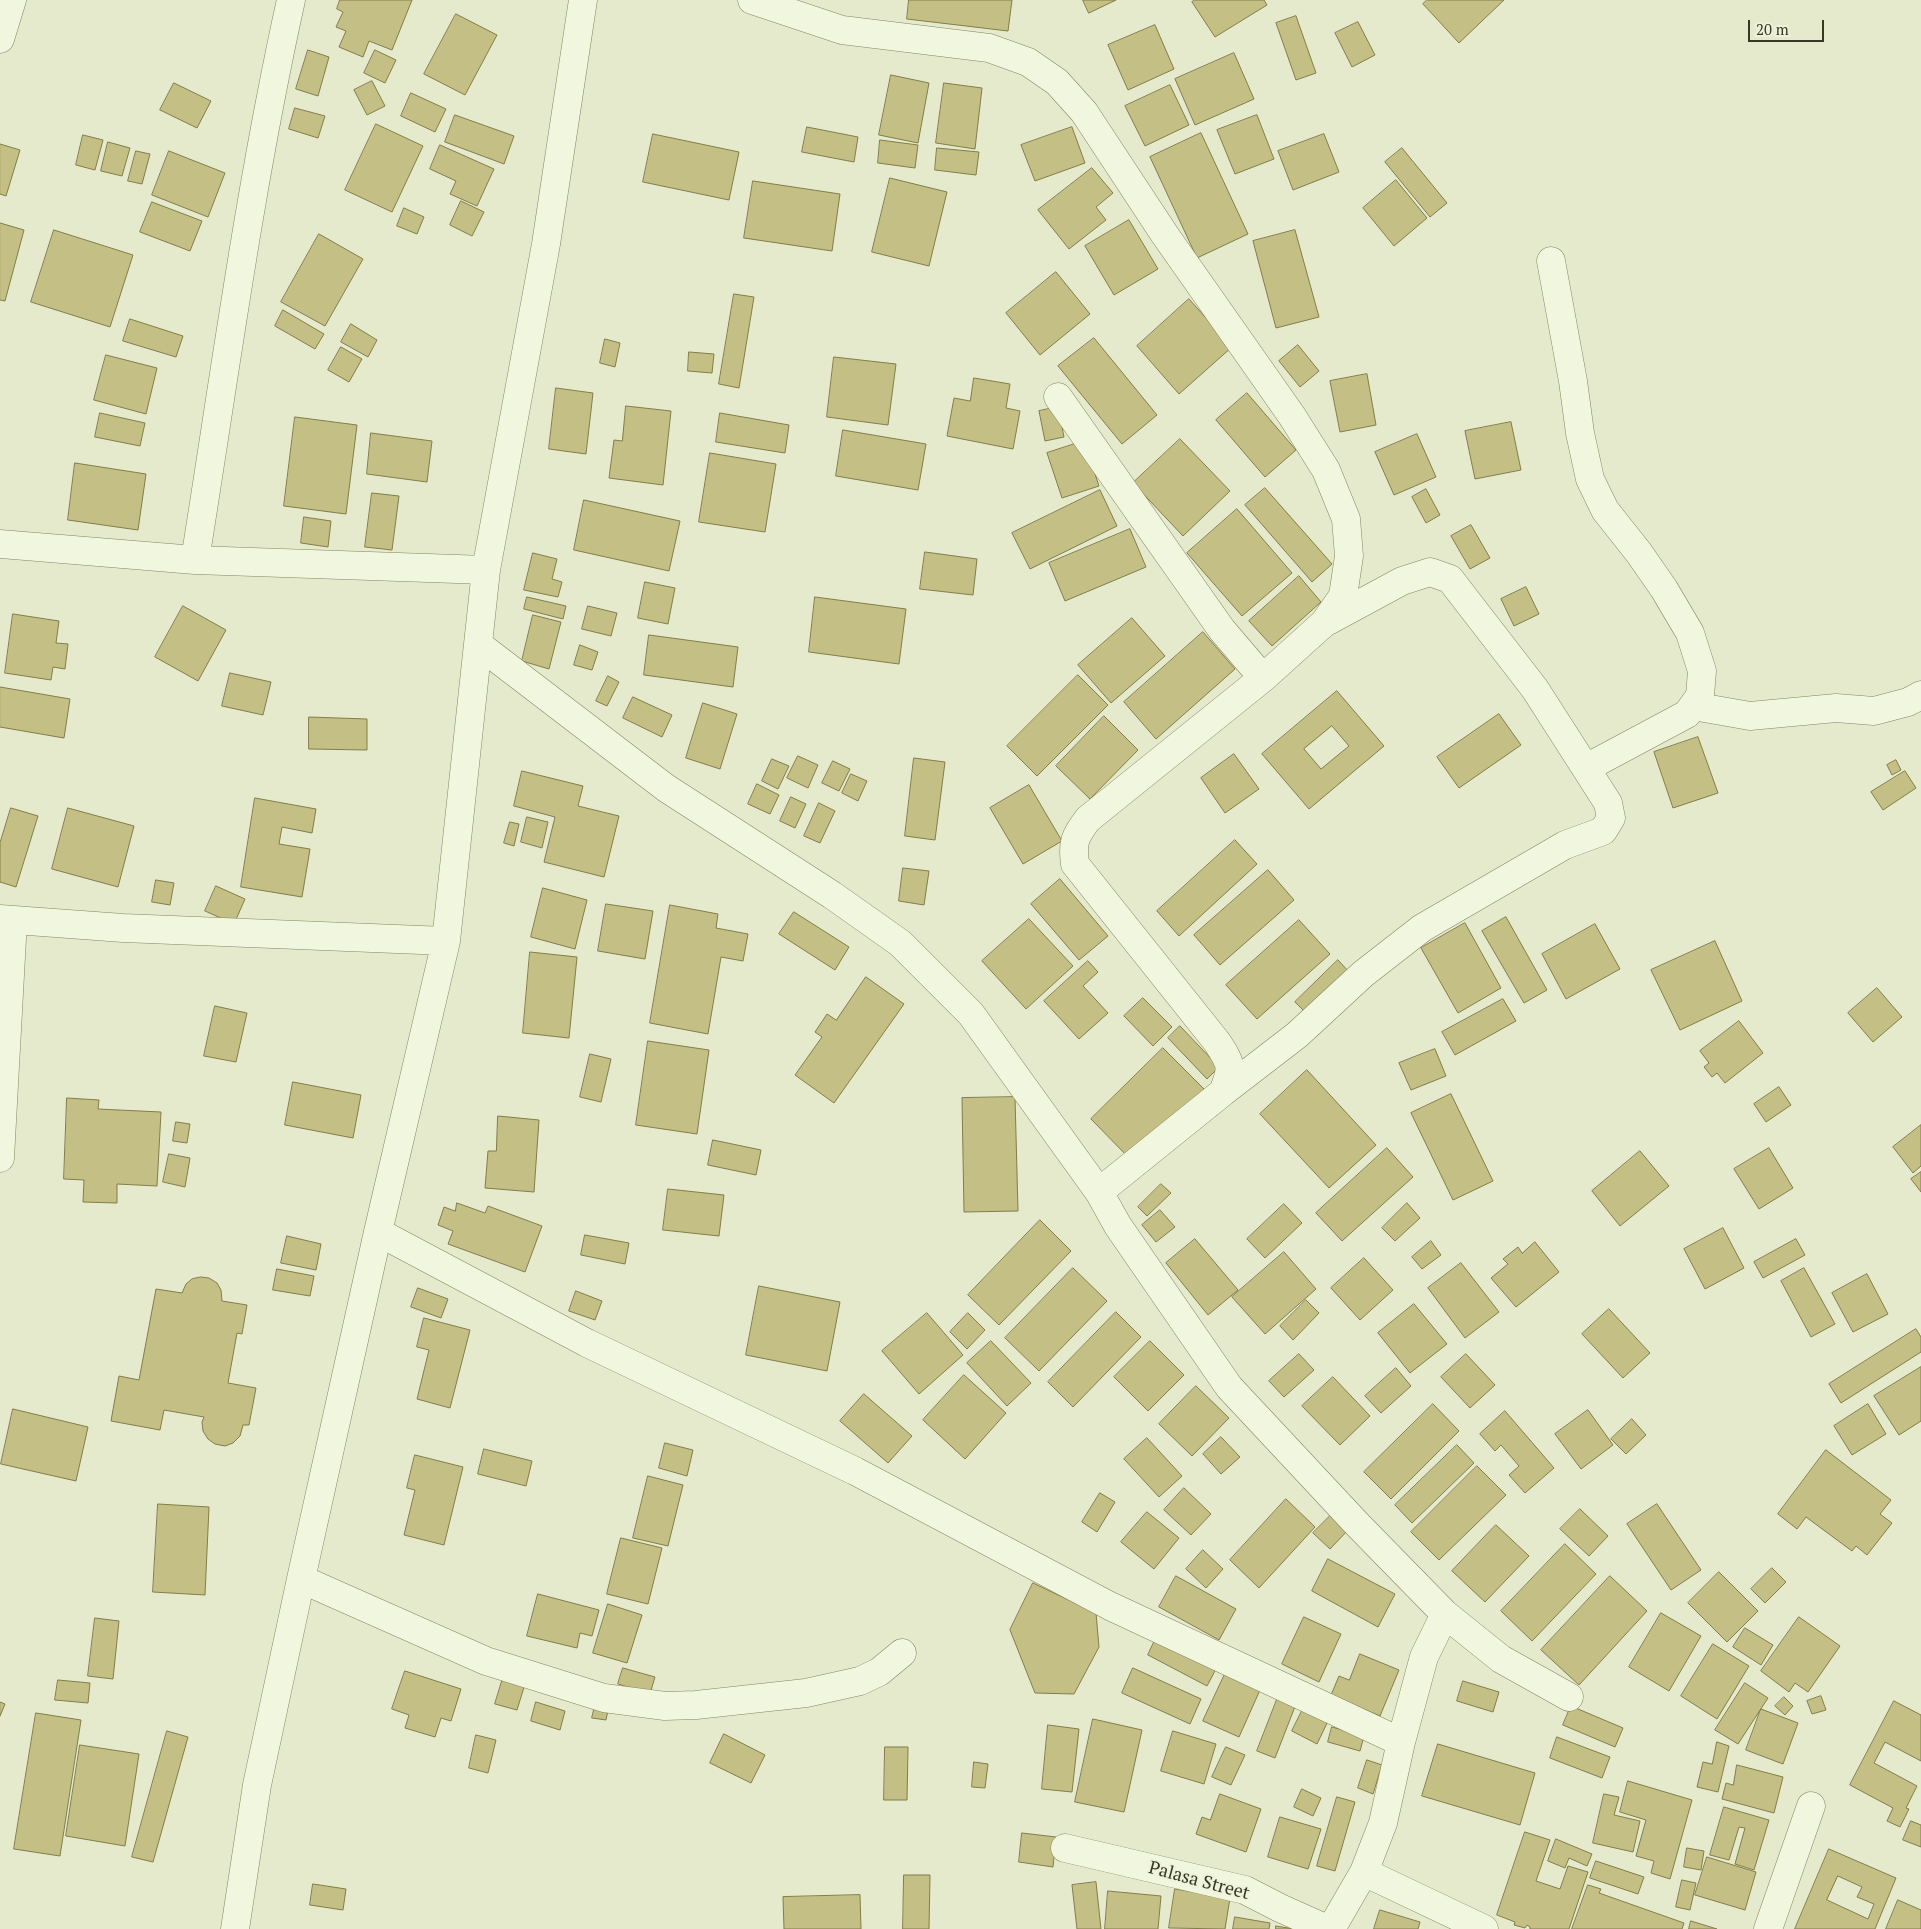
<!DOCTYPE html>
<style>
body{margin:0}
#map{position:relative;width:1921px;height:1929px;overflow:hidden;background:#e4eacb;font-family:"PT Serif",serif}
canvas{display:block}
.scale{position:absolute;left:1748px;top:20px;width:76px;height:22px;box-sizing:border-box;border:2px solid #383823;border-top:0;padding-left:6px;font-size:15px;line-height:18px;white-space:nowrap;color:#383823;-webkit-text-stroke:4px #edf3da;paint-order:stroke}
</style>
<div id="map">
<canvas width="1921" height="1929"></canvas>
<div class="scale">20 m</div>
</div>
<script>
const ctx = document.querySelector('canvas').getContext('2d');
ctx.lineJoin = 'round';
function fillPath(path, color) {
  ctx.fillStyle = color;
  ctx.fill(path, 'evenodd');
}
function strokePath(path, color, width, dash) {
  ctx.strokeStyle = color;
  ctx.lineWidth = width;
  ctx.lineCap = dash ? 'butt' : 'round';
  ctx.setLineDash(dash || []);
  ctx.stroke(path);
}
function drawText(font, color, halo, rows, align = 'center') {
  ctx.font = font + ' "PT Serif",serif';
  ctx.lineWidth = 4;
  ctx.setLineDash([]);
  ctx.textBaseline = 'middle';
  ctx.strokeStyle = halo;
  ctx.fillStyle = color;
  for (const [text, x, y, turn = 0] of rows) {
    ctx.save();
    ctx.translate(x, y);
    ctx.rotate((+turn || 0) * Math.PI / 180);
    ctx.textAlign = isNaN(turn) ? turn : align;
    if (halo) ctx.strokeText(text, 0, 0);
    ctx.fillText(text, 0, 0);
    ctx.restore();
  }
}
const building = new Path2D(`
 M340,0H412L392,50L369,41L363,57L339,47L346,31L336,27L343,12L337,9Z
 M909,0H1012L1008,31L907,19Z
 M1083,0H1116L1089,13Z
 M1195,0H1264L1267,5L1215,37L1192,2Z
 M1427,0H1504L1459,43L1423,4Z
 M456,14L497,35L465,95L424,74Z
 M1296,16L1316,73L1296,80L1276,23Z
 M1358,22L1375,55L1352,67L1335,33Z
 M1155,25L1174,69L1128,90L1108,45Z
 M308,50L329,57L318,96L296,89Z
 M375,50L396,60L385,83L364,73Z
 M1234,53L1254,99L1195,125L1175,79Z
 M891,75L929,83L918,143L879,135Z
 M372,81L385,106L367,115L354,90Z
 M174,83L211,101L197,128L160,110Z
 M944,83L982,88L975,149L936,143Z
 M1170,85L1189,125L1145,146L1125,106Z
 M411,93L446,109L435,132L401,116Z
 M295,108L325,116L318,138L289,129Z
 M455,115L514,136L504,164L445,142Z
 M1257,115L1274,159L1235,174L1217,130Z
 M376,124L423,146L392,212L345,190Z
 M807,127L858,137L854,162L802,152Z
 M1072,127L1085,163L1035,181L1021,145Z
 M1201,133L1248,234L1197,258L1150,157Z
 M653,134L739,152L729,200L643,182Z
 M1324,134L1339,172L1293,190L1278,151Z
 M83,135L103,140L95,170L76,165Z
 M880,140L918,145L915,168L878,163Z
 M108,142L130,148L122,176L101,171Z
 M0,144L20,150L6,196L0,194Z
 M440,145L494,169L477,206L450,194L456,181L430,169Z
 M937,148L979,152L976,175L935,170Z
 M1402,148L1447,203L1430,217L1385,162Z
 M136,151L150,154L142,184L128,181Z
 M169,151L225,173L208,217L152,195Z
 M1092,168L1113,193L1096,207L1106,220L1069,249L1038,210Z
 M890,178L947,192L929,266L872,252Z
 M1396,180L1427,218L1394,246L1363,208Z
 M753,181L840,194L832,251L744,238Z
 M461,201L484,212L472,236L450,225Z
 M152,202L202,221L190,251L140,232Z
 M404,208L424,217L417,234L397,226Z
 M1129,220L1158,269L1114,295L1085,246Z
 M0,223L24,230L5,301L0,300Z
 M54,230L133,255L110,327L31,302Z
 M1295,230L1319,317L1276,328L1253,241Z
 M319,234L363,259L325,326L281,302Z
 M1056,272L1090,314L1040,355L1006,313Z
 M734,294L754,297L739,388L719,384Z
 M1189,299L1232,347L1179,394L1137,346Z
 M283,310L324,334L315,349L275,326Z
 M130,319L183,336L176,357L123,341Z
 M351,324L377,340L368,357L341,342Z
 M1094,338L1157,415L1122,444L1058,366Z
 M605,339L620,343L615,367L600,363Z
 M1298,345L1319,371L1300,387L1279,361Z
 M341,347L362,359L349,382L328,370Z
 M689,352L714,354L712,373L688,371Z
 M106,355L157,368L146,414L94,400Z
 M834,357L896,364L888,425L827,417Z
 M1367,374L1376,425L1340,432L1330,381Z
 M974,378L1010,384L1006,408L1020,411L1013,449L947,436L954,398L970,401Z
 M556,388L593,393L586,454L549,449Z
 M1247,393L1296,450L1265,477L1216,420Z
 M626,406L671,411L663,485L609,478L614,440L622,441Z
 M1058,407L1064,437L1045,441L1039,411Z
 M100,413L145,423L140,446L95,437Z
 M720,413L789,425L785,453L716,442Z
 M295,417L357,425L346,514L284,506Z
 M1511,422L1521,470L1475,479L1465,431Z
 M843,430L926,444L918,490L836,476Z
 M371,433L432,441L427,482L367,474Z
 M1417,434L1436,477L1394,495L1375,452Z
 M1180,439L1230,491L1183,536L1133,483Z
 M1084,441L1099,486L1062,498L1047,453Z
 M710,453L776,464L765,532L699,522Z
 M75,463L146,474L138,530L68,520Z
 M1265,488L1332,564L1312,582L1245,505Z
 M1426,489L1440,515L1426,523L1412,497Z
 M1100,490L1117,526L1030,569L1012,533Z
 M372,493L399,496L392,550L365,547Z
 M584,500L680,521L669,571L574,550Z
 M1237,509L1292,573L1242,616L1187,553Z
 M304,517L331,521L328,547L301,543Z
 M1471,525L1490,558L1470,569L1451,536Z
 M1130,529L1146,567L1065,601L1049,563Z
 M925,552L977,559L973,595L920,589Z
 M533,553L557,559L552,579L562,582L558,597L524,590Z
 M1299,576L1321,602L1272,646L1249,621Z
 M645,582L675,588L668,624L638,618Z
 M1526,587L1539,614L1514,626L1501,599Z
 M527,597L566,606L563,619L524,609Z
 M815,597L906,609L899,664L809,652Z
 M183,606L226,630L198,681L155,657Z
 M588,606L617,613L611,636L582,629Z
 M13,614L59,621L56,643L68,644L65,669L53,667L51,680L5,673Z
 M533,615L561,622L549,669L522,661Z
 M1132,618L1165,656L1111,703L1078,665Z
 M1203,632L1235,669L1156,739L1124,702Z
 M649,635L738,647L733,687L644,675Z
 M580,645L598,652L592,670L574,665Z
 M230,673L271,682L263,715L222,706Z
 M1078,675L1108,705L1037,776L1007,746Z
 M608,676L619,682L607,706L596,701Z
 M0,687L70,699L64,738L0,727Z
 M1337,691L1384,746L1309,809L1262,754ZM1332,726L1349,746L1321,769L1304,749Z
 M633,697L672,715L662,737L623,718Z
 M703,703L737,714L720,769L686,758Z
 M1499,714L1521,745L1459,788L1437,757Z
 M1104,716L1138,750L1090,799L1056,766Z
 M309,717L367,719V750L309,749Z
 M1698,737L1718,793L1673,808L1654,752Z
 M1234,754L1259,789L1225,813L1201,778Z
 M798,756L818,765L808,788L787,778Z
 M914,758L945,762L935,840L905,836Z
 M772,759L789,766L778,789L762,781Z
 M1896,760L1901,770L1892,775L1887,765Z
 M833,761L850,769L839,791L822,783Z
 M522,771L583,786L578,806L619,816L604,877L544,862L555,817L514,806Z
 M1905,771L1916,788L1883,810L1871,792Z
 M851,774L867,781L858,801L842,793Z
 M757,784L779,795L770,814L748,804Z
 M1029,785L1062,841L1023,864L990,808Z
 M791,797L806,804L795,828L780,821Z
 M255,798L316,809L312,833L282,827L279,844L310,849L302,897L241,887Z
 M819,803L835,811L820,843L804,836Z
 M11,808L38,816L16,887L0,882V843Z
 M68,808L134,826L118,887L52,869Z
 M527,817L548,822L542,848L521,842Z
 M510,822L519,824L514,846L504,843Z
 M1235,840L1257,864L1179,936L1157,911Z
 M903,868L929,871L924,905L899,901Z
 M1268,870L1294,900L1220,965L1194,935Z
 M1060,879L1108,936L1079,960L1031,904Z
 M156,880L174,883L170,905L152,902Z
 M216,886L245,899L234,924L205,911Z
 M543,888L587,900L575,949L531,937Z
 M606,904L653,911L645,959L598,951Z
 M670,905L718,914L716,928L748,934L743,961L721,957L708,1034L650,1023Z
 M794,912L849,947L835,970L779,934Z
 M1506,917L1547,990L1524,1003L1482,931Z
 M1029,919L1073,966L1026,1009L982,961Z
 M1299,920L1330,954L1257,1019L1226,985Z
 M1465,923L1501,988L1458,1013L1421,948Z
 M1595,924L1620,969L1566,999L1542,954Z
 M1715,941L1742,1001L1680,1030L1651,970Z
 M530,952L577,957L569,1038L523,1033Z
 M1338,960L1349,972L1306,1013L1295,1002Z
 M1088,961L1098,972L1083,986L1108,1013L1079,1039L1044,1001Z
 M866,977L904,1004L834,1103L795,1075L822,1037L815,1032L827,1014L836,1020Z
 M1877,988L1902,1017L1873,1042L1848,1013Z
 M1143,998L1172,1027L1153,1046L1124,1016Z
 M1503,999L1516,1021L1455,1055L1442,1032Z
 M215,1006L247,1013L236,1062L204,1056Z
 M1739,1021L1763,1053L1725,1083L1717,1073L1712,1077L1704,1067L1709,1063L1700,1051Z
 M1180,1026L1219,1067L1207,1079L1168,1038Z
 M648,1041L709,1050L697,1134L636,1125Z
 M1163,1048L1204,1089L1131,1160L1091,1119Z
 M1435,1049L1446,1076L1411,1090L1399,1063Z
 M590,1054L611,1059L601,1102L580,1097Z
 M1307,1070L1376,1145L1329,1188L1260,1114Z
 M293,1082L361,1095L353,1138L285,1125Z
 M1779,1087L1791,1105L1766,1122L1754,1104Z
 M1451,1094L1493,1181L1453,1200L1411,1113Z
 M1015,1097L1018,1211L964,1212L962,1098Z
 M67,1098L99,1100L98,1109L161,1112L157,1186L117,1184V1203L83,1202L84,1180L64,1179Z
 M498,1116L539,1120L534,1192L485,1188L488,1151H496Z
 M176,1122L190,1124L187,1143L173,1141Z
 M1921,1125V1166L1913,1173L1893,1147Z
 M713,1140L761,1150L756,1175L708,1165Z
 M1387,1148L1413,1177L1342,1241L1316,1213Z
 M1769,1148L1793,1188L1759,1209L1734,1169Z
 M1640,1151L1669,1186L1620,1226L1592,1191Z
 M169,1154L190,1158L185,1187L163,1182Z
 M1921,1172V1192L1911,1179Z
 M1161,1184L1171,1193L1147,1216L1138,1207Z
 M668,1189L724,1195L719,1236L663,1230Z
 M457,1203L485,1213L488,1206L542,1226L525,1272L448,1244L453,1231L438,1225L444,1207L455,1211Z
 M1407,1203L1420,1218L1395,1241L1382,1228Z
 M1284,1204L1302,1223L1265,1258L1247,1239Z
 M1160,1210L1175,1227L1156,1242L1142,1225Z
 M1040,1220L1071,1251L999,1325L968,1295Z
 M1723,1228L1744,1268L1705,1289L1684,1249Z
 M585,1235L629,1243L625,1264L581,1255Z
 M287,1236L321,1244L316,1270L281,1263Z
 M1195,1239L1238,1290L1208,1315L1166,1263Z
 M1796,1239L1805,1255L1763,1278L1754,1262Z
 M1431,1241L1441,1255L1422,1269L1412,1257Z
 M1535,1242L1559,1272L1516,1307L1491,1278L1508,1264L1503,1259L1518,1247L1522,1253Z
 M1284,1252L1316,1289L1265,1334L1232,1297Z
 M1364,1258L1393,1290L1360,1320L1331,1288Z
 M1461,1263L1499,1312L1465,1338L1428,1288Z
 M1073,1268L1107,1301L1039,1371L1005,1338Z
 M1804,1268L1835,1324L1811,1337L1781,1281Z
 M277,1269L314,1276L310,1296L273,1290Z
 M1867,1274L1888,1314L1853,1332L1832,1293Z
 M201,1277L209,1278L217,1283L221,1290L222,1301L247,1305L242,1334L237,1333L228,1383L256,1388L249,1425H243L240,1436L233,1443L225,1446L215,1444L208,1439L203,1431L202,1422L204,1417L164,1410L160,1430L111,1421L119,1376L139,1380L156,1289L182,1293L186,1284L192,1279Z
 M759,1286L840,1302L827,1371L746,1355Z
 M418,1288L448,1299L441,1318L411,1307Z
 M576,1291L602,1301L595,1320L569,1311Z
 M1306,1300L1319,1313L1293,1340L1280,1326Z
 M1414,1304L1447,1344L1410,1373L1378,1333Z
 M1609,1309L1650,1353L1623,1378L1582,1334Z
 M1116,1312L1141,1337L1073,1407L1048,1382Z
 M927,1313L963,1355L919,1394L882,1351Z
 M968,1313L985,1330L967,1349L950,1332Z
 M424,1318L470,1330L450,1408L417,1399L429,1350L417,1347Z
 M1916,1329L1921,1337V1352L1841,1403L1829,1384Z
 M991,1341L1031,1383L1007,1406L967,1363Z
 M1150,1341L1184,1375L1148,1411L1114,1377Z
 M1299,1354L1314,1370L1284,1397L1269,1381Z
 M1466,1354L1495,1385L1470,1408L1441,1377Z
 M1921,1367V1421L1899,1435L1874,1396Z
 M1396,1368L1411,1386L1381,1413L1365,1396Z
 M964,1375L1006,1413L965,1459L923,1420Z
 M1333,1377L1370,1416L1340,1445L1302,1406Z
 M1196,1386L1229,1418L1192,1456L1159,1424Z
 M864,1394L912,1436L888,1463L840,1421Z
 M1433,1404L1459,1431L1391,1499L1364,1472Z
 M1868,1404L1886,1434L1852,1455L1834,1426Z
 M13,1409L88,1427L76,1481L1,1464Z
 M1588,1410L1613,1445L1581,1469L1555,1434Z
 M1505,1411L1554,1468L1525,1493L1509,1475L1519,1466L1501,1445L1495,1451L1480,1434Z
 M1632,1419L1646,1435L1626,1454L1611,1439Z
 M1221,1437L1240,1457L1221,1474L1203,1454Z
 M1147,1438L1182,1476L1159,1497L1124,1459Z
 M665,1443L693,1450L687,1476L659,1468Z
 M1457,1445L1474,1463L1412,1523L1395,1505Z
 M484,1449L532,1461L526,1486L478,1474Z
 M1826,1450L1891,1500L1880,1514L1892,1523L1867,1555L1856,1546L1852,1551L1806,1517L1797,1529L1778,1514Z
 M415,1455L463,1467L444,1545L404,1535L415,1490L407,1488Z
 M1477,1466L1506,1495L1439,1560L1411,1532Z
 M648,1476L683,1485L668,1546L633,1538Z
 M1184,1488L1211,1514L1191,1535L1164,1510Z
 M1100,1493L1115,1502L1097,1532L1082,1522Z
 M1286,1499L1315,1527L1259,1588L1230,1560Z
 M158,1504L209,1507L205,1595L153,1592Z
 M1657,1504L1701,1570L1671,1590L1627,1524Z
 M1580,1509L1608,1536L1589,1556L1560,1529Z
 M1147,1512L1179,1538L1154,1569L1121,1542Z
 M1333,1513L1349,1529L1330,1549L1313,1533Z
 M1496,1525L1529,1556L1485,1602L1452,1571Z
 M621,1538L662,1548L648,1604L607,1594Z
 M1565,1544L1596,1574L1532,1641L1501,1611Z
 M1203,1550L1223,1569L1206,1588L1186,1569Z
 M1328,1559L1395,1594L1378,1627L1312,1591Z
 M1772,1568L1786,1582L1765,1603L1751,1589Z
 M1719,1572L1758,1611L1727,1642L1688,1603Z
 M1176,1576L1236,1609L1219,1640L1159,1607Z
 M1610,1576L1647,1611L1579,1685L1541,1650Z
 M1033,1583L1096,1613L1099,1647L1074,1694L1035,1693L1010,1630Z
 M538,1594L599,1610L592,1636L580,1633L577,1648L527,1636Z
 M608,1604L642,1615L627,1663L593,1653Z
 M1661,1613L1701,1636L1669,1691L1629,1667Z
 M1304,1617L1341,1634L1319,1682L1282,1664Z
 M1799,1617L1840,1646L1808,1692L1795,1683L1789,1692L1761,1671Z
 M95,1618L119,1621L113,1679L88,1676Z
 M1745,1628L1773,1645L1761,1665L1733,1647Z
 M1157,1636L1217,1667L1207,1686L1148,1655Z
 M1713,1644L1749,1666L1717,1719L1681,1696Z
 M1360,1654L1399,1670L1380,1716L1331,1695L1339,1676L1349,1680Z
 M623,1668L655,1677L650,1694L618,1684Z
 M1133,1668L1201,1699L1190,1724L1122,1693Z
 M405,1671L461,1689L451,1721L441,1718L435,1737L405,1728L409,1715L392,1709Z
 M1225,1674L1260,1690L1239,1737L1203,1721Z
 M503,1678L525,1684L517,1710L495,1704Z
 M58,1680L90,1683L88,1703L55,1700Z
 M1463,1681L1499,1692L1493,1712L1457,1701Z
 M1745,1683L1768,1698L1738,1744L1715,1730Z
 M1821,1696L1826,1710L1812,1714L1807,1701Z
 M1278,1697L1296,1704L1275,1758L1257,1751Z
 M1784,1697L1793,1706L1785,1715L1775,1706Z
 M1894,1701L1921,1715V1761L1885,1742L1874,1763L1917,1786L1906,1808L1909,1809L1900,1827L1887,1821L1893,1808L1850,1785Z
 M0,1702L5,1704L0,1716Z
 M536,1702L565,1711L560,1730L531,1721Z
 M596,1702L609,1705L606,1720L592,1718Z
 M1571,1706L1623,1728L1615,1747L1563,1725Z
 M1304,1707L1329,1719L1317,1744L1292,1731Z
 M1761,1709L1798,1723L1783,1764L1746,1750Z
 M36,1713L81,1720L60,1856L14,1849Z
 M1093,1719L1142,1730L1124,1812L1075,1802Z
 M1048,1725L1079,1729L1072,1792L1042,1789Z
 M1332,1727L1364,1736L1360,1751L1328,1742Z
 M167,1731L188,1737L153,1862L132,1857Z
 M1173,1731L1216,1744L1204,1784L1161,1771Z
 M724,1734L765,1755L751,1783L710,1763Z
 M476,1735L496,1740L488,1773L469,1768Z
 M1557,1737L1610,1757L1602,1778L1550,1758Z
 M1717,1742L1729,1746L1718,1792L1697,1787L1703,1762L1712,1764Z
 M1438,1744L1535,1773L1520,1825L1422,1796Z
 M80,1745L139,1754L125,1846L66,1836Z
 M885,1747H908L907,1800H884Z
 M1226,1747L1245,1755L1231,1785L1212,1777Z
 M1367,1760L1382,1765L1373,1794L1358,1788Z
 M974,1762L988,1764L985,1788L972,1787Z
 M1737,1765L1783,1777L1774,1813L1722,1799L1726,1783L1733,1785Z
 M1628,1781L1692,1800L1670,1879L1651,1873L1654,1861L1636,1856L1646,1820L1620,1812Z
 M1302,1789L1321,1798L1313,1816L1294,1807Z
 M1220,1794L1261,1809L1246,1852L1196,1834L1202,1817L1210,1820Z
 M1604,1794L1619,1797L1614,1815L1640,1821L1633,1852L1593,1843Z
 M1337,1797L1355,1802L1335,1871L1317,1866Z
 M1724,1807L1769,1820L1754,1870L1735,1864L1745,1828L1739,1827L1729,1860L1710,1855Z
 M1280,1817L1321,1829L1308,1869L1268,1857Z
 M1911,1821L1921,1825V1847L1903,1840Z
 M1525,1832L1550,1840L1536,1881L1560,1889L1568,1866L1588,1872L1569,1929H1530V1927L1527,1925L1525,1928L1514,1925L1515,1922L1497,1915Z
 M1022,1833L1056,1837L1053,1867L1019,1862Z
 M1556,1839L1592,1854L1587,1866L1569,1858L1565,1868L1548,1861Z
 M1687,1848L1704,1851L1701,1870L1684,1867Z
 M1829,1849L1896,1878L1875,1929H1795ZM1838,1876L1862,1887L1857,1897L1874,1904L1868,1919L1827,1900Z
 M1707,1857L1756,1872L1745,1910L1695,1895Z
 M1596,1861L1644,1877L1638,1894L1590,1878Z
 M904,1875H930L929,1929H903Z
 M1682,1880L1696,1883L1690,1910L1676,1907Z
 M1096,1882L1101,1929H1077L1072,1885Z
 M313,1884L346,1889L343,1910L310,1905Z
 M1588,1885L1601,1889L1599,1893L1684,1923L1682,1929H1572Z
 M1175,1889L1230,1898L1225,1929L1169,1928Z
 M1108,1891L1161,1896L1158,1929H1105Z
 M860,1895L861,1929H784L783,1897Z
 M1898,1900L1921,1910V1929H1886Z
 M1380,1910L1420,1922L1418,1929H1374Z
 M1235,1917L1270,1923L1269,1929H1233Z
 M1691,1921L1717,1929H1689Z
 M1276,1926L1294,1929H1276Z`);
fillPath(building, '#c4bf85');
strokePath(building, '#827d49', 1);
const street = new Path2D(`
 M752,0L842,30L989,48L1028,62L1057,82L1084,112L1165,235L1292,416L1326,470L1346,519L1349,556L1343,596L1324,623L1263,678L1088,819C1075,836 1072,842 1075,864L1217,1042C1232,1065 1233,1067 1223,1092L1099,1192
 M0,39L12,0
 M1551,261L1573,381L1580,433L1590,479L1605,510L1639,553L1664,589L1690,633L1702,671L1700,696L1687,714L1586,768
 M1058,397L1222,630L1263,678
 M0,544L195,560L486,570
 M195,560C225,373 250,185 291,0
 M479,645L666,788L832,895L900,943L971,1014L1099,1192L1118,1226L1229,1387L1357,1524L1445,1614L1501,1659L1569,1697
 M1693,706L1750,716L1836,708L1874,711L1908,702L1921,695
 M0,919L123,928L446,941
 M1223,1092L1297,1035L1363,974L1422,928L1565,845L1603,831L1611,818L1608,803L1535,689L1450,579L1430,572L1402,581L1328,621
 M0,1158L13,920
 M378,1232L587,1343L855,1471L1110,1606L1401,1742
 M301,1579L486,1661L604,1698L665,1706L696,1705L806,1693L860,1681L879,1672L902,1653
 M1065,1848L1245,1890L1280,1908L1327,1929
 M1364,1872L1484,1929
 M235,1929L257,1785L301,1579L378,1232L446,941L486,570L546,244L583,0
 M1331,1929L1364,1872L1383,1823L1401,1742L1424,1657L1445,1614
 M1768,1929L1811,1806`);
strokePath(street, '#848661', 29);
strokePath(street, '#f1f6de', 28);
drawText('18px', '#383823', '#edf3da', [
 ["Palasa Street",1199,1881,15]
]);
</script>
